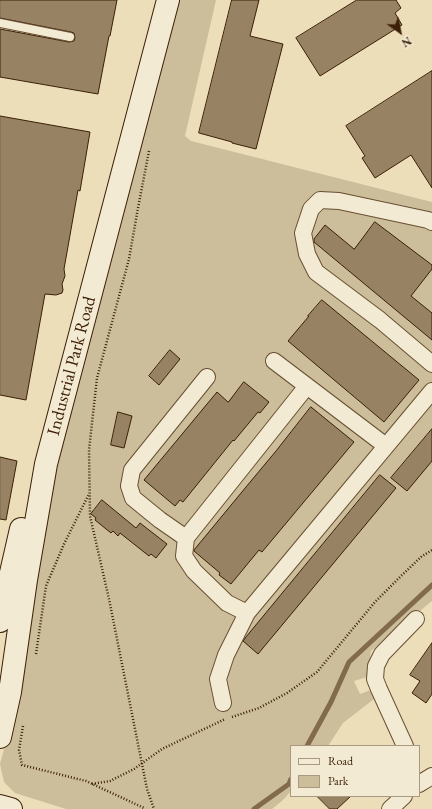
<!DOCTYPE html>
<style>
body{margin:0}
#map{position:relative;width:432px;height:809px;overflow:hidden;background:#ebdeb9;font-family:"EB Garamond",serif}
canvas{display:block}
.legend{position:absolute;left:290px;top:745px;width:130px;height:52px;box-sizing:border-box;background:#f2ead2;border:1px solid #a99980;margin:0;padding:5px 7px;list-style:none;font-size:12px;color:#3c1f06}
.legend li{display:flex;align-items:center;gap:8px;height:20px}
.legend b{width:20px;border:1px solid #a99980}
.north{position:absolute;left:380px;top:12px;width:40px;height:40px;-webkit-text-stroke:3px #f2ead2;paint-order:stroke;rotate:147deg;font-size:11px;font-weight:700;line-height:16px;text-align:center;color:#3c1f06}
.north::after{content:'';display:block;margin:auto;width:14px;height:18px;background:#3c1f06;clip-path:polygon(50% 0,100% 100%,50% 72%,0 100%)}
</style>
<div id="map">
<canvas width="432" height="809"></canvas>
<ul class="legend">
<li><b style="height:5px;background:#f2ead2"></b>Road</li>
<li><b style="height:11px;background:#cdbe9b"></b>Park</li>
</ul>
<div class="north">N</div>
</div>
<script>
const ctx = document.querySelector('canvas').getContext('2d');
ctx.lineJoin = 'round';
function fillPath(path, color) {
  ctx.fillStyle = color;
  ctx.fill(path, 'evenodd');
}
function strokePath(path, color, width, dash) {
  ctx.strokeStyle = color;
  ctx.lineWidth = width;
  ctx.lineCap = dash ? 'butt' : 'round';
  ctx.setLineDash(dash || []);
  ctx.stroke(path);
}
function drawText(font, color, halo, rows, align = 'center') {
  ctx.font = font + ' "EB Garamond",serif';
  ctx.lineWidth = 3;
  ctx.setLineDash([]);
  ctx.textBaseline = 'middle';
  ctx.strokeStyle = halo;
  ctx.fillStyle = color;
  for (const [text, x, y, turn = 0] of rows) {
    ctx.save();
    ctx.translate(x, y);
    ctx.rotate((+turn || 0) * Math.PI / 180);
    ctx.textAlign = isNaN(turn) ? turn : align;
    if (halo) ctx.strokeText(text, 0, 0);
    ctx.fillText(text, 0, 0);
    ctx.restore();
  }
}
fillPath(new Path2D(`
 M174,0H216L185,136L191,141L432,202V601L371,651L367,677L354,681L360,694L373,689L374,699L343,723L328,746H291V791L283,800L272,809H66L15,793L4,782L0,764L11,724L52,476Z`), '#cdbe9b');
strokePath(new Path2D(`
 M307,746L331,702L349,662L432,585
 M254,809L289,784L291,779`), '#826b4d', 5);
const building = new Path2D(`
 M0,0H117L110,36H109L98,94L0,77V29L69,42L74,41L75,38L74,33L71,32L0,18Z
 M232,0H259L250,36L283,44L256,149L232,143V142L199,133Z
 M357,0H396L401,8L395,13L402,25L320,76L296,38Z
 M432,71V188L411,155L375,178L362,158L365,156L346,126Z
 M0,116L90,132L80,191L78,190L64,269L65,276L62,284L63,290L62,293L56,295L45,294L26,400L0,395Z
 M375,222L432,265V269L411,296L432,313V340L314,242V239L325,225L354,249Z
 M322,300L419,380L384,422L288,341L309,316H308Z
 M170,350L180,359L159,385L149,376Z
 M244,382L269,402L260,413L258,412L234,441L233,440L183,502L180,500L175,506L144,480L217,392L228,402Z
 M311,407L354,442L262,552L259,550L231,584L219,575L220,573L194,551V550L246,487L276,451Z
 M118,412L132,416L124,448L111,445Z
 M432,429V461L407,491L391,478Z
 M0,457L17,461L6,520L0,519Z
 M380,475L396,488L258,654L243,641L246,637Z
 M102,500L136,528L140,523L167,544L156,558L151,554L149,556L120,533L118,536L113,531L111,533L95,520L96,518L91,514Z
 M432,643V694L426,703L412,693L420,681L410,675Z
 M317,796H351L337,809H330Z`);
fillPath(building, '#978263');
strokePath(building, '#3c1f06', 1);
const lane = new Path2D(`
 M0,23L70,37`);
const street = new Path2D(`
 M432,222L428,220L339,201L320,200L311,209L303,233L307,254L316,272L380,320L432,364
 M274,361L386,446
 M186,538L160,520L133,498L129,486L132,470L207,377
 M247,613L227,603L194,571L184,556L186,538L307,386
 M223,703L218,679L226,655L247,613L432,391
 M405,746L379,689L375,679L376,666L382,654L416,619
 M419,784L432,776
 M390,809L404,796`);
const secondary = new Path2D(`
 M0,621L21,529
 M0,737L10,692L26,580L46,464L168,0
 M0,806L11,809`);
strokePath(lane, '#684f33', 10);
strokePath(street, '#684f33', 18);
strokePath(secondary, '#3c1f06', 24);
strokePath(new Path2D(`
 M149,151L138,208L129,259L97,378L89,450L90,516L109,599L147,789L154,809
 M36,654L46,586L64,544L89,494
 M232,717L259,708L287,693L317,672L375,602L401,576L421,557L432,550
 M23,726L19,750L22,765L86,781L144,808L145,809
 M92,784L110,781L134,769L162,749L219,722L225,719`), '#3c1f06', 2.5, [1, 2]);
strokePath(lane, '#f2ead2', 8);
strokePath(street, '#f2ead2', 16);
strokePath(secondary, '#f2ead2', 22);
drawText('18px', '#3c1f06', '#f2ead2', [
 ["Industrial Park Road",72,366,-75]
]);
</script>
